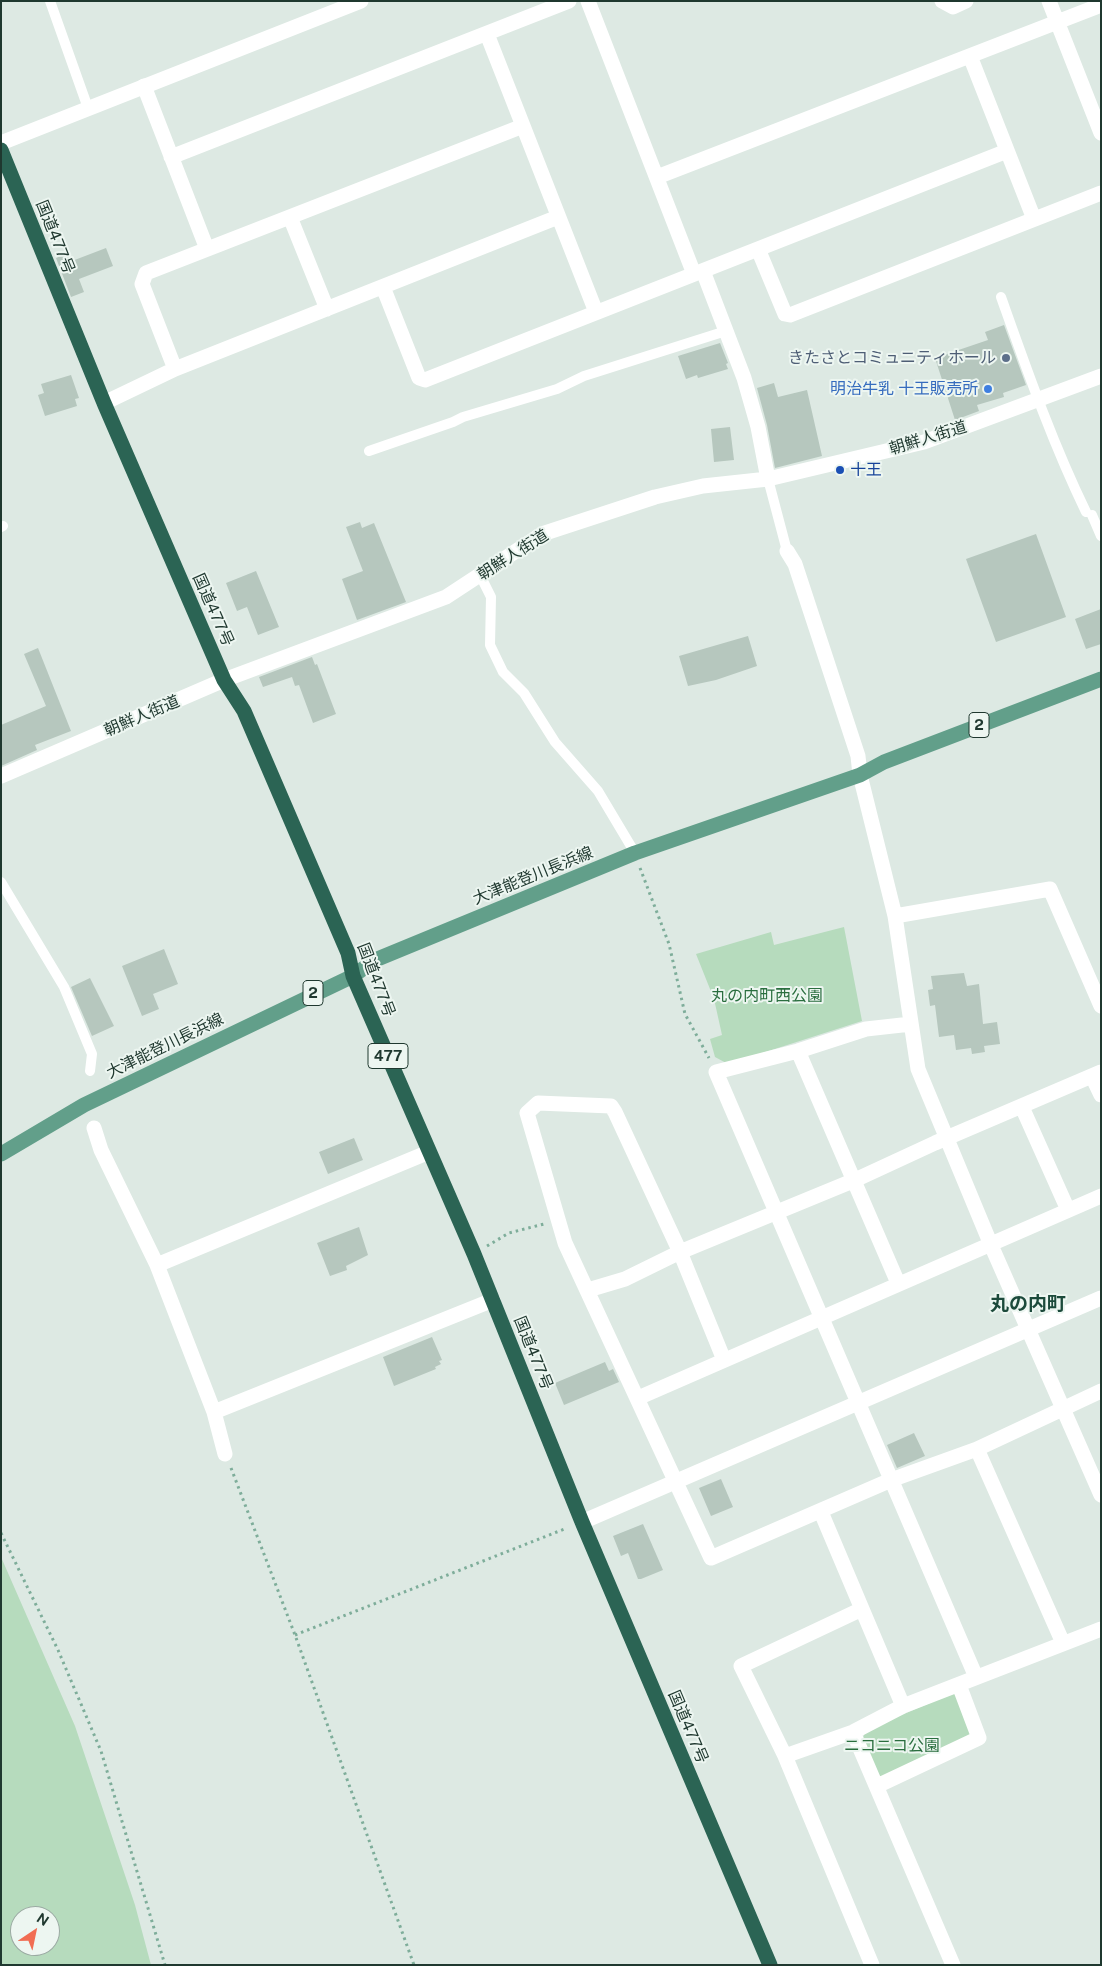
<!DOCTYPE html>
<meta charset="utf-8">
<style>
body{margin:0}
#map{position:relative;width:1102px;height:1966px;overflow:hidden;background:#dde9e3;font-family:"Public Sans",sans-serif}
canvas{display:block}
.frame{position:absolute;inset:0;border:2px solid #1f382f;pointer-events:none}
.north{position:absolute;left:10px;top:1906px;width:50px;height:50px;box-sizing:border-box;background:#edf6f1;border:1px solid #9baaa3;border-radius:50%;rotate:34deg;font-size:14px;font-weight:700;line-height:20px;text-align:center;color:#1f382f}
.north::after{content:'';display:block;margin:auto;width:18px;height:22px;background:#f16d53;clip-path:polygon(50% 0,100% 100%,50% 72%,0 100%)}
</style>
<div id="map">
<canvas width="1102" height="1966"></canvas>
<div class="frame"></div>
<div class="north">N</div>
</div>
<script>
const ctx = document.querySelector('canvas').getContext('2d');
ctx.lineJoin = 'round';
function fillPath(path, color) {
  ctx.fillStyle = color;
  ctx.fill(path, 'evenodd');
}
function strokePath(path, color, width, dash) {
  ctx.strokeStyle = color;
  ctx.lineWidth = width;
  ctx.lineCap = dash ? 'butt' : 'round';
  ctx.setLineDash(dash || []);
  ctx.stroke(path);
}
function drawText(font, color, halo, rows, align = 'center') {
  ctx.font = font + ' "Public Sans","Noto Sans JP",sans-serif';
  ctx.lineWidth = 4;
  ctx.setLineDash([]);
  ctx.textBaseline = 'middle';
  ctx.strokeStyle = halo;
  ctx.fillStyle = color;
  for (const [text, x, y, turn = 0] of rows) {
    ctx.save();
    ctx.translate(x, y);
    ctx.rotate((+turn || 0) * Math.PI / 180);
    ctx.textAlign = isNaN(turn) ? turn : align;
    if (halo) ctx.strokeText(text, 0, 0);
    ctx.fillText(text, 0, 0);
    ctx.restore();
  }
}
fillPath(new Path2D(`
 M844,927L862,1021L728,1064L715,1057L710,1039L722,1035L714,999L696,954L771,932L774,945Z
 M1,1557L75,1726L135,1905L151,1965H1ZM20,1916H50V1946H20Z
 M956,1692L971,1729L969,1739L882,1777L877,1776L862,1740L866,1730Z`), '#b6dbbd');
fillPath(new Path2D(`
 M106,248L113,266L79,279L84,292L71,297L56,258L69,253L72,261Z
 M1004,325L1026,385L1003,393L1004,397L977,405L979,411L955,420L935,358L988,340L985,332Z
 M720,343L728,363L726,364L728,369L698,378L697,375L686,379L678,356Z
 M71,375L79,398L75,399L77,406L45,416L38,395L44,393L41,384Z
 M774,383L778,397L807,390L822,456L775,468L767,425L757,388Z
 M730,427L734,460L714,462L711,429Z
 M360,522L362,528L374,523L406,602L357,620L342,579L363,571L346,527Z
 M1036,534L1066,617L996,642L966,559Z
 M256,571L279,627L258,635L247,607L237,611L226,583Z
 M1101,609V644L1086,649L1075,619Z
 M748,636L757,666L716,680L688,686L679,656Z
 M38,648L71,731L35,745L37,750L1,766V725L46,706L24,654Z
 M312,657L315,665L317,664L336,714L313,723L299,685L295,686L292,677L263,687L259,677Z
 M164,949L178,984L153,994L159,1009L142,1016L122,966Z
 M964,973L967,986L979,984L983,1024L997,1022L1000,1044L984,1046L985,1052L972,1054L971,1048L956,1050L954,1035L939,1037L935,1005L930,1006L928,990L933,989L931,976Z
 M90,978L114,1026L92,1036L71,987Z
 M354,1138L363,1160L328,1174L319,1152Z
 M359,1227L368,1255L346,1266L347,1270L330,1276L317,1243Z
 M432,1337L442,1360L439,1361L441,1364L435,1367L436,1369L394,1386L383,1357Z
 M605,1362L609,1371L613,1369L619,1382L564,1405L555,1383Z
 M914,1433L925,1456L897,1468L887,1445Z
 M721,1479L733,1507L711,1516L699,1488Z
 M643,1524L663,1570L641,1579H638L628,1553L621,1556L613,1536Z`), '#b6c7be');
strokePath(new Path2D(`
 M640,868L669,944L685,1014L709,1058
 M487,1246L509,1233L544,1224
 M231,1468L295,1635L414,1965
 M1,1533L58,1650L101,1751L165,1965
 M295,1635L567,1528`), '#7ead9a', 3, [2.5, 4]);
strokePath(new Path2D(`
 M50,1L88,108
 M1001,297C1027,370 1052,442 1086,512
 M369,451L453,422L463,417L557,389L584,376L726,331
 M768,479L787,551
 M1092,515L1101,536
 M1,527L3,526
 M480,575L491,597L490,645L503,672L524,693L555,742L598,791L635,853
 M1,882L64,987L92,1054L90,1071`), '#fff', 10);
strokePath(new Path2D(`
 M588,1L694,274
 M942,1L953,7L966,1
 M1049,1L1101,133
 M487,34L596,312
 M970,56L1034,219
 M144,86L207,249
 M171,157L569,1
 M657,177L1101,5
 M290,217L327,309
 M758,249L785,314L790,315L1101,193
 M703,271L744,378L758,427L768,479
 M383,287L419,378L425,380L1007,151
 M175,369L142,284L146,273L523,126
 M104,403L175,369L558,217
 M787,551L795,564L858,756L860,775L895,916L918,1069L991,1245L1101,1495
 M1,776L224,680L446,597L542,534L655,497L703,486L768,479L924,442L1101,376
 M895,916L1050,889L1101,1006
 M911,1024L866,1029L798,1051L716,1072L976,1677
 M798,1051L898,1283
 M1092,1076L1101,1095
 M1022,1107L1068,1210
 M94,1128L101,1150L157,1265L214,1412L225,1454
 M157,1265L429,1152
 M588,1290L625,1279L680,1252L855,1180L935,1143L1101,1072
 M724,1360L680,1252L615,1112L611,1106L538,1103L527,1113L565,1243L711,1558L891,1480L977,1449L1101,1391
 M638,1398L1101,1196
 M214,1412L493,1300
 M977,1449L1063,1643
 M821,1512L903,1706
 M582,1522L1101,1298
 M862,1609L741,1666L785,1756L872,1965
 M853,1732L953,1965
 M785,1756L853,1732L903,1706L1101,1629
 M877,1786L979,1738L959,1685`), '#fff', 15);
strokePath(new Path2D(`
 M1,143L361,1`), '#fff', 15);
strokePath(new Path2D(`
 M1,1154L84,1105L353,976L375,960L635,853L860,775L884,762L1101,679`), '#629f8a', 15);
strokePath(new Path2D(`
 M1,150L104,403L224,680L244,711L348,953L353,976L474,1254L582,1522L770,1965`), '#2b6454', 15);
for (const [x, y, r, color] of [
 [1006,358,5,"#5c6f8a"],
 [988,389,5,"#3f7fe0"],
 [840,470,5,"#1a4fb4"]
]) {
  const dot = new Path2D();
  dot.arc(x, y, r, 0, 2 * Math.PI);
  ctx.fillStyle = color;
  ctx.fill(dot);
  strokePath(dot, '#edf6f1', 2);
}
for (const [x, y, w] of [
 [979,725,20],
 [313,993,20],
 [388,1056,40]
]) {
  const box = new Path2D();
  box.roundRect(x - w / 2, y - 12.5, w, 25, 4);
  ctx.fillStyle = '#edf6f1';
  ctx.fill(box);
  strokePath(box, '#1f382f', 1);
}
drawText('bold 15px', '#1f382f', null, [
 ["2",979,725],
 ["2",313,993],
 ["477",388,1056]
]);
drawText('16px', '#1f382f', '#edf6f1', [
 ["国道477号",55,237,68],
 ["朝鮮人街道",928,438,-17],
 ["朝鮮人街道",513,555,-32],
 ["国道477号",213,610,66],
 ["朝鮮人街道",142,716,-23],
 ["大津能登川長浜線",533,876,-22],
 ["国道477号",376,980,69],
 ["大津能登川長浜線",165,1046,-26],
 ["国道477号",533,1353,68],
 ["国道477号",688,1727,67]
]);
drawText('16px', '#4e5e75', '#edf6f1', [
 ["きたさとコミュニティホール",996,358]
], 'right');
drawText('16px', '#366cbe', '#edf6f1', [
 ["明治牛乳 十王販売所",978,389]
], 'right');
drawText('16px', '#164399', '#edf6f1', [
 ["十王",850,470]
], 'left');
drawText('16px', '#2a6e3f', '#edf6f1', [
 ["丸の内町西公園",767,996],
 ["ニコニコ公園",892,1746]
]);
drawText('bold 19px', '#1c4a3b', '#edf6f1', [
 ["丸の内町",1028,1304]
]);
</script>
